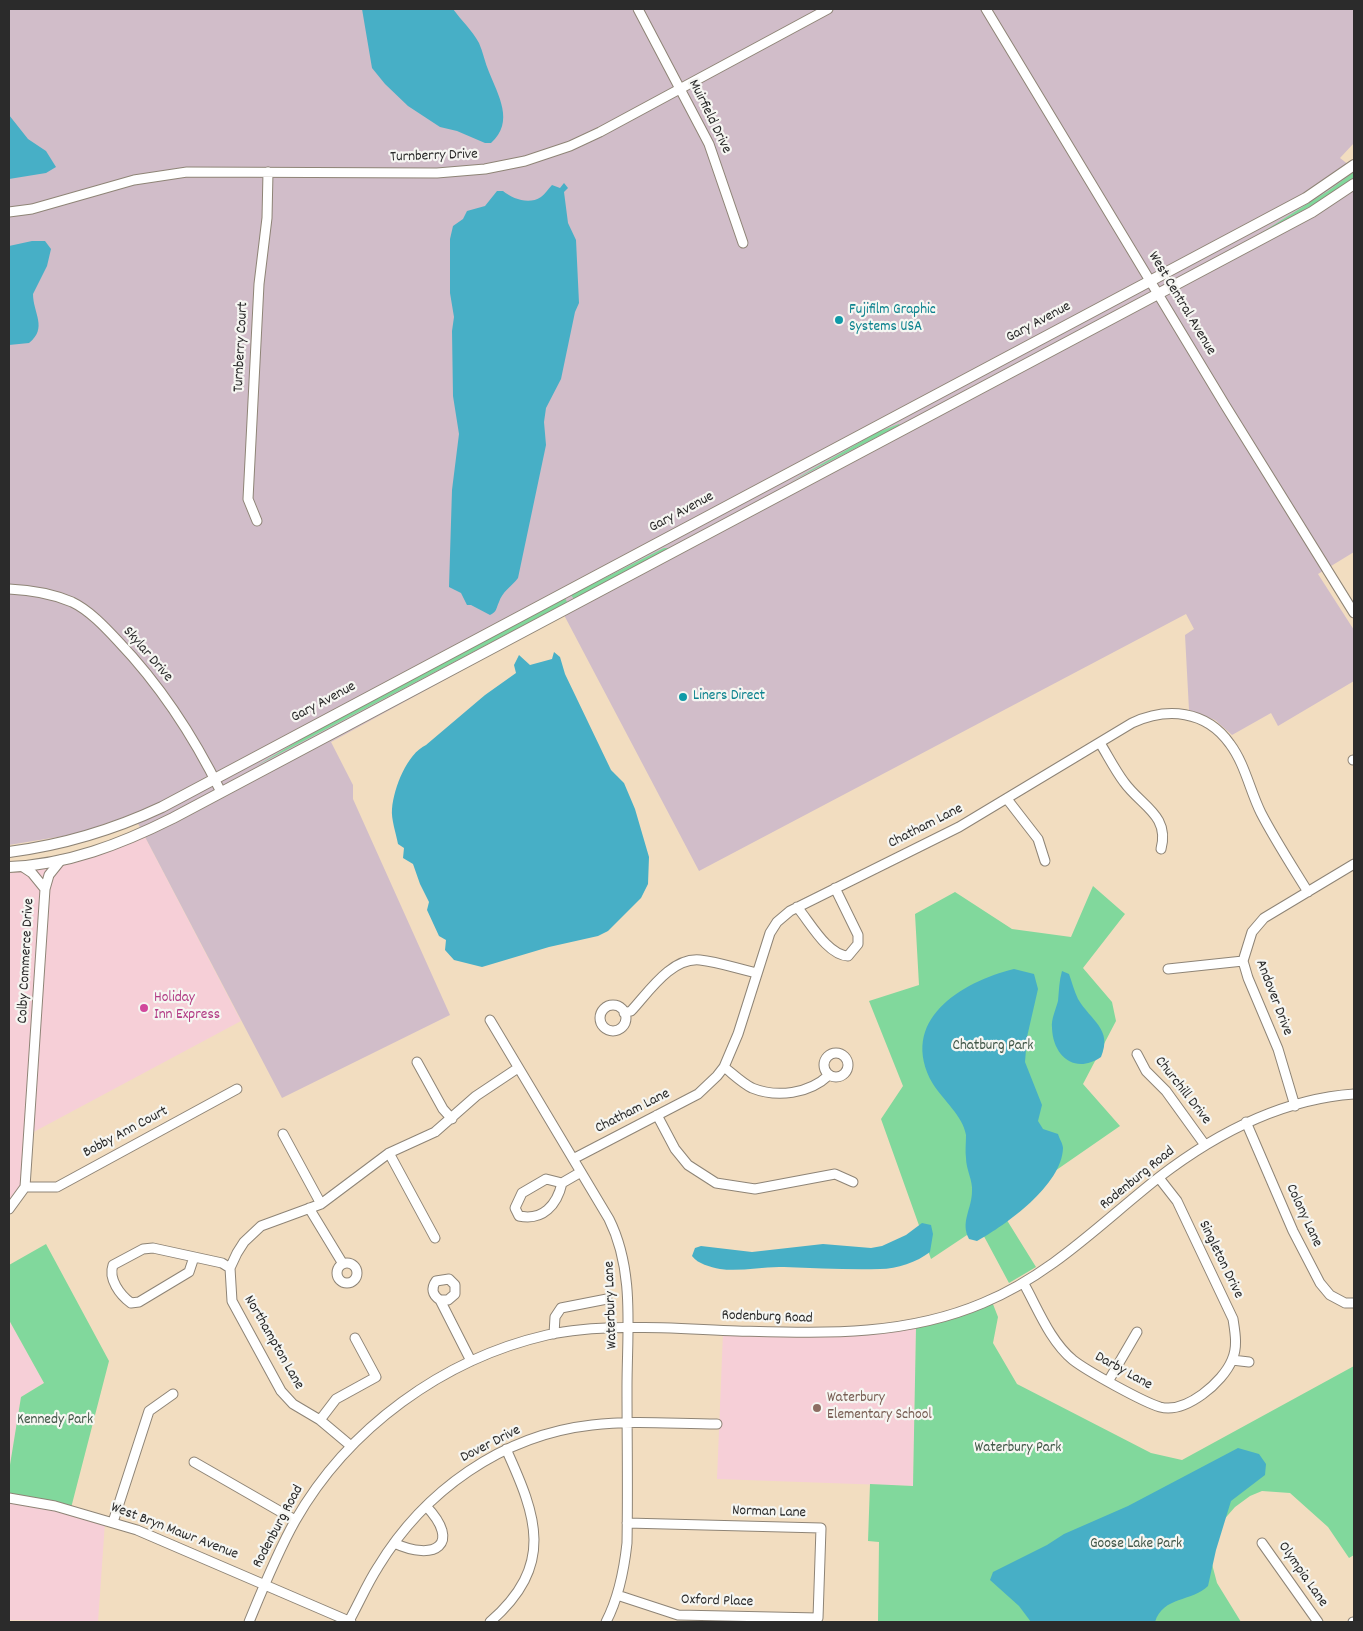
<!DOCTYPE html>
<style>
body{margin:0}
#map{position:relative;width:1363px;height:1631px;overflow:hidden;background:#f2ddc0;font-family:Dekko,sans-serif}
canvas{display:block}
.frame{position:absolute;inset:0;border:10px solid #2b2b2b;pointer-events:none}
</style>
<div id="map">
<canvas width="1363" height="1631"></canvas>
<div class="frame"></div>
</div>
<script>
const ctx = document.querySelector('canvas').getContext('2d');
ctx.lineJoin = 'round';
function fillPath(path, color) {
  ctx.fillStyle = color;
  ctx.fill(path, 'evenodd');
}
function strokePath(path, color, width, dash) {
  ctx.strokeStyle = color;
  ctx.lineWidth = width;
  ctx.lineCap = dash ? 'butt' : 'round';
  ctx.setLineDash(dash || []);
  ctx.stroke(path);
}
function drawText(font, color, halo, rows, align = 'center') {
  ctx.font = font + ' Dekko,sans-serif';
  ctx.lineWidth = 4.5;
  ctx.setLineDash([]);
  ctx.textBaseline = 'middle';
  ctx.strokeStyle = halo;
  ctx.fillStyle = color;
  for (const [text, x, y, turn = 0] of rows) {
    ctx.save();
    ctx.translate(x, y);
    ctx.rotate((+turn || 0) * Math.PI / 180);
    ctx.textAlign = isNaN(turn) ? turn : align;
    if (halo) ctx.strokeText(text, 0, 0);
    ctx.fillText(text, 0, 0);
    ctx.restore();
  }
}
fillPath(new Path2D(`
 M145,837L241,1021L28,1135L23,1186L9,1206V873L41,869L94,856Z
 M9,1320L44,1383L21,1397L9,1471Z
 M916,1327L913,1486L717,1479L723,1333L846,1336L888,1333Z
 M9,1501L52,1507L105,1522L98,1622L9,1620Z`), '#f6cfd7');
fillPath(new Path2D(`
 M9,9H1354V143L1340,158L1354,169V552L1318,574L1354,630V681L1278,726L1271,713L1232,735L1215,720L1189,710L1185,635L1194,629L1186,614L699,871L564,615L331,742L353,785V799L450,1015L282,1098L133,814L76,834L9,845Z`), '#d1bdc9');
fillPath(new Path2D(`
 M1354,172V177L1325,198L1253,238L1328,191Z
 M899,424L900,425L790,482L878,432Z
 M664,548H669L574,599L571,595Z
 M565,598L567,602L562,605L256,766L310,734Z
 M1093,886L1125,914L1083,968L1112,1002L1116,1021L1083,1084L1120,1126L1000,1209L1036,1267L1009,1283L979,1227L931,1259L881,1119L903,1086L869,1001L919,985L915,914L955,892L1012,929L1071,937Z
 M46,1244L109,1361L71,1508L9,1495V1471L21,1397L44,1383L9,1320V1265Z
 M991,1299L998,1317L993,1343L1017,1384L1151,1453L1182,1460L1354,1366V1555L1349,1558L1328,1527L1290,1493L1262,1491L1250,1496L1235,1507L1214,1531L1212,1564L1217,1583L1241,1622H878L879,1542L868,1541L870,1484L913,1486L916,1327Z`), '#81d89c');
fillPath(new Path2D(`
 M362,9H453C461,20 472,30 479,43C483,52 485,63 489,72C498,95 515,122 491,143H485L457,131L440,127L408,106L385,84L372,68Z
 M9,115L28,139L46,151L56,167L46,173L9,179Z
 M564,183L568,188L564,192L568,223L576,240L579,303L575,312L561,379L546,408L544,422L546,445L518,578C512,586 502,592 499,602C496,608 497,612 490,615L471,605H467L461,593L449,587L452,490L459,434L453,396L452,331L454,317L450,293V239L453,226L463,219L467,211L485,206L497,191H503C513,199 529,205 541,197C545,194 548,189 552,185L560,188Z
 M32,241H45L51,249L47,266L33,294C33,313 48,328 29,343L9,345V246Z
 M554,652L560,657L565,674L611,770L624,783L635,809L649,857L648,884L641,898L608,931L598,936L549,947L482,967L454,960L445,950L446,940L439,936L427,910L429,902L420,884L413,864L403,858L404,848L398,844C396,833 391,819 392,809C394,787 407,754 426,745L485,695L516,673L514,665L519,655L530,665L552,659Z
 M1014,969L1034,974L1038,989L1027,1037L1025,1062L1042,1105L1038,1121L1043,1129L1058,1134C1059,1138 1063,1144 1063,1148C1062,1185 1006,1225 977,1241L969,1239C960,1222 972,1209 972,1191C973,1181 966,1169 966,1158C965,1151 966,1143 966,1135C963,1116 943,1100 933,1084C897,1021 961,982 1014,969Z
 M1062,971L1069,974C1072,982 1074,991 1078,999C1091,1021 1113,1029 1101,1057C1075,1075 1053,1056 1052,1028C1051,1019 1056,1009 1058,1001C1059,991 1059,981 1062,971Z
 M922,1223L931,1225L933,1234L930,1252C917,1262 897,1269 880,1269C848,1270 816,1268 784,1267C763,1266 741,1272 720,1269C710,1267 698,1264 692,1256L695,1248L701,1246L752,1252L823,1244L871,1248L882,1246L906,1235Z
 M1238,1448L1259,1454L1266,1464L1265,1475L1231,1501L1216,1550L1208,1586C1192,1602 1163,1596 1155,1622H1031L1019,1606L990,1580L993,1572L1047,1545L1064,1534L1128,1506Z`), '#47afc6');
const minor = new Path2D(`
 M638,9L709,144L743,243
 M986,9L1225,405L1354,613
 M9,212L32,209L134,180L187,172L437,173L485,169L525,161L570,146L600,132L828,9
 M257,521L248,499L259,284L267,218L268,172
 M9,589C31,590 51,593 72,602C89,610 105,627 118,641C161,686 194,737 221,792
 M1100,743C1108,756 1115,770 1124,782C1141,806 1170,815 1161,849
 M1353,760H1354
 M1007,799L1038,839L1045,861
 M23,867L32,873L45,889
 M797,907C810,922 827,955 848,956L858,944V935L835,888
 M1168,969L1243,961
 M600 1018a13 13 0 1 1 26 0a13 13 0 1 1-26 0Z
 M624,1013L631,1011C648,993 671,957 700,960C719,962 738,969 757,973
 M490,1020L609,1219C635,1271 627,1331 627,1387C627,1439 628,1491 627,1543C624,1571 619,1597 606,1622
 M824 1065a12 12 0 1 1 24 0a12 12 0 1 1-24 0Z
 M1137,1054L1146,1071L1166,1091L1205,1145
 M417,1062L443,1109L452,1119
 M724,1067C733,1074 742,1083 752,1088C777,1098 809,1094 829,1075
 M1295,1106L1278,1049L1248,978L1243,961L1252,932L1264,918L1354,864
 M657,1115L675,1149L688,1165L716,1183L755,1189L835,1174L853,1182
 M1246,1122L1293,1231L1320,1283L1330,1295L1345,1303H1354
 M283,1134L321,1204
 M389,1153L435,1238
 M573,1159L698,1094L717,1076L724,1067L738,1034L770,933L777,922L790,911L959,827L1132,723C1167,707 1206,710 1230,744C1245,764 1250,791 1261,813C1275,840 1292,866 1308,892
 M562,1183C557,1205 543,1221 519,1216L515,1208L522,1193L546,1179L562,1183L581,1172
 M25,1187H57L237,1089
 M309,1208L343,1264
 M9,1209L25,1187L45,889L49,875L61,860
 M194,1257L189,1272L139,1302L131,1303C120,1295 108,1279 113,1265L143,1249L153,1248L222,1263L230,1268
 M337 1273a10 10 0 1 1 20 0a10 10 0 1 1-20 0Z
 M1024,1284C1038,1309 1050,1341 1073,1360C1087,1371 1143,1402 1160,1407C1186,1414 1223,1382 1232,1360C1238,1347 1235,1332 1233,1319L1177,1201L1159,1178
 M440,1300H448L455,1294V1285L449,1279L436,1281C431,1288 432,1295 440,1300L471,1361
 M554,1334L555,1317L561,1308L607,1299
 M1232,1360L1249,1362
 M1109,1380L1137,1332
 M320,1420L336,1399L376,1377L355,1338
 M351,1446L320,1420L293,1404L281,1391L232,1301L230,1268L237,1253L244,1242L261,1226L321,1204L389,1153L435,1132L476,1096L518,1068
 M194,1462L295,1520
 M9,1498L55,1506L137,1530L351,1622
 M113,1522L149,1411L173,1394
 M394,1543C435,1562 462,1544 426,1506
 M1262,1543L1318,1622
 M617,1595L678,1615L818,1618L821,1528L627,1523
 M349,1621C359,1603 367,1584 378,1567C424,1491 502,1435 592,1425C633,1420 676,1424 717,1424
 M249,1622C263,1588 277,1553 295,1521C348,1428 443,1359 547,1335C604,1322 678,1329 737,1331C821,1333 903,1337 983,1303C1051,1275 1101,1223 1158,1178C1215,1134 1282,1099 1354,1094
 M490,1622C555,1565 537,1517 506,1449
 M1353,1622H1354`);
const major = new Path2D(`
 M9,852C63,845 113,830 162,807L1306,198L1354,165
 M9,867C67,865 121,844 173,818L1312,212L1354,184`);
strokePath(minor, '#8e8476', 11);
strokePath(major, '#8e8476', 12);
strokePath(minor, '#fff', 9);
strokePath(major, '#fff', 10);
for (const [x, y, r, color] of [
 [839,320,5,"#0f9aa8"],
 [683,697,5,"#0f9aa8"],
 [144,1008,5,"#d1479c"],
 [817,1408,5,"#8d6e63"]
]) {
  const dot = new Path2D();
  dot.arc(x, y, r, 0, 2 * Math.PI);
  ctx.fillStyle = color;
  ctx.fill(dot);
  strokePath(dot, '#f6f6f2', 2);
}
drawText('15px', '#2b2b2b', '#f6f6f2', [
 ["Muirfield Drive",709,117,64],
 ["Turnberry Drive",434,157,-2],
 ["West Central Avenue",1181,304,59],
 ["Gary Avenue",1039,323,-28],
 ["Turnberry Court",242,347,-87],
 ["Gary Avenue",682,513,-28],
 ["Skylar Drive",147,655,49],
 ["Gary Avenue",324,703,-28],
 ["Chatham Lane",926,827,-27],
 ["Colby Commerce Drive",27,961,-87],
 ["Andover Drive",1273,998,69],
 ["Churchill Drive",1182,1091,52],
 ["Chatham Lane",633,1112,-27],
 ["Bobby Ann Court",126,1133,-28],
 ["Rodenburg Road",1138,1179,-39],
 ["Colony Lane",1303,1216,65],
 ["Singleton Drive",1220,1260,64],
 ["Waterbury Lane",612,1305,-92],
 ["Rodenburg Road",767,1318,2],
 ["Northampton Lane",273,1343,60],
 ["Darby Lane",1123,1372,29],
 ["Dover Drive",491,1445,-27],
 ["Norman Lane",769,1513,2],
 ["Rodenburg Road",279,1527,-62],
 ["West Bryn Mawr Avenue",174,1532,21],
 ["Olympia Lane",1302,1575,55],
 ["Oxford Place",717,1602,2]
]);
drawText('15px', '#0d838f', '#f6f6f2', [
 ["Fujifilm Graphic",849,311],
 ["Systems USA",849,328],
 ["Liners Direct",693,697]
], 'left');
drawText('15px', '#b23c85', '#f6f6f2', [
 ["Holiday",154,999],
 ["Inn Express",154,1016]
], 'left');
drawText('15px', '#405647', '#f6f6f2', [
 ["Chatburg Park",993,1047],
 ["Kennedy Park",55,1421],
 ["Waterbury Park",1018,1449],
 ["Goose Lake Park",1136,1545]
]);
drawText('15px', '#785e54', '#f6f6f2', [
 ["Waterbury",827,1399],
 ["Elementary School",827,1416]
], 'left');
</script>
